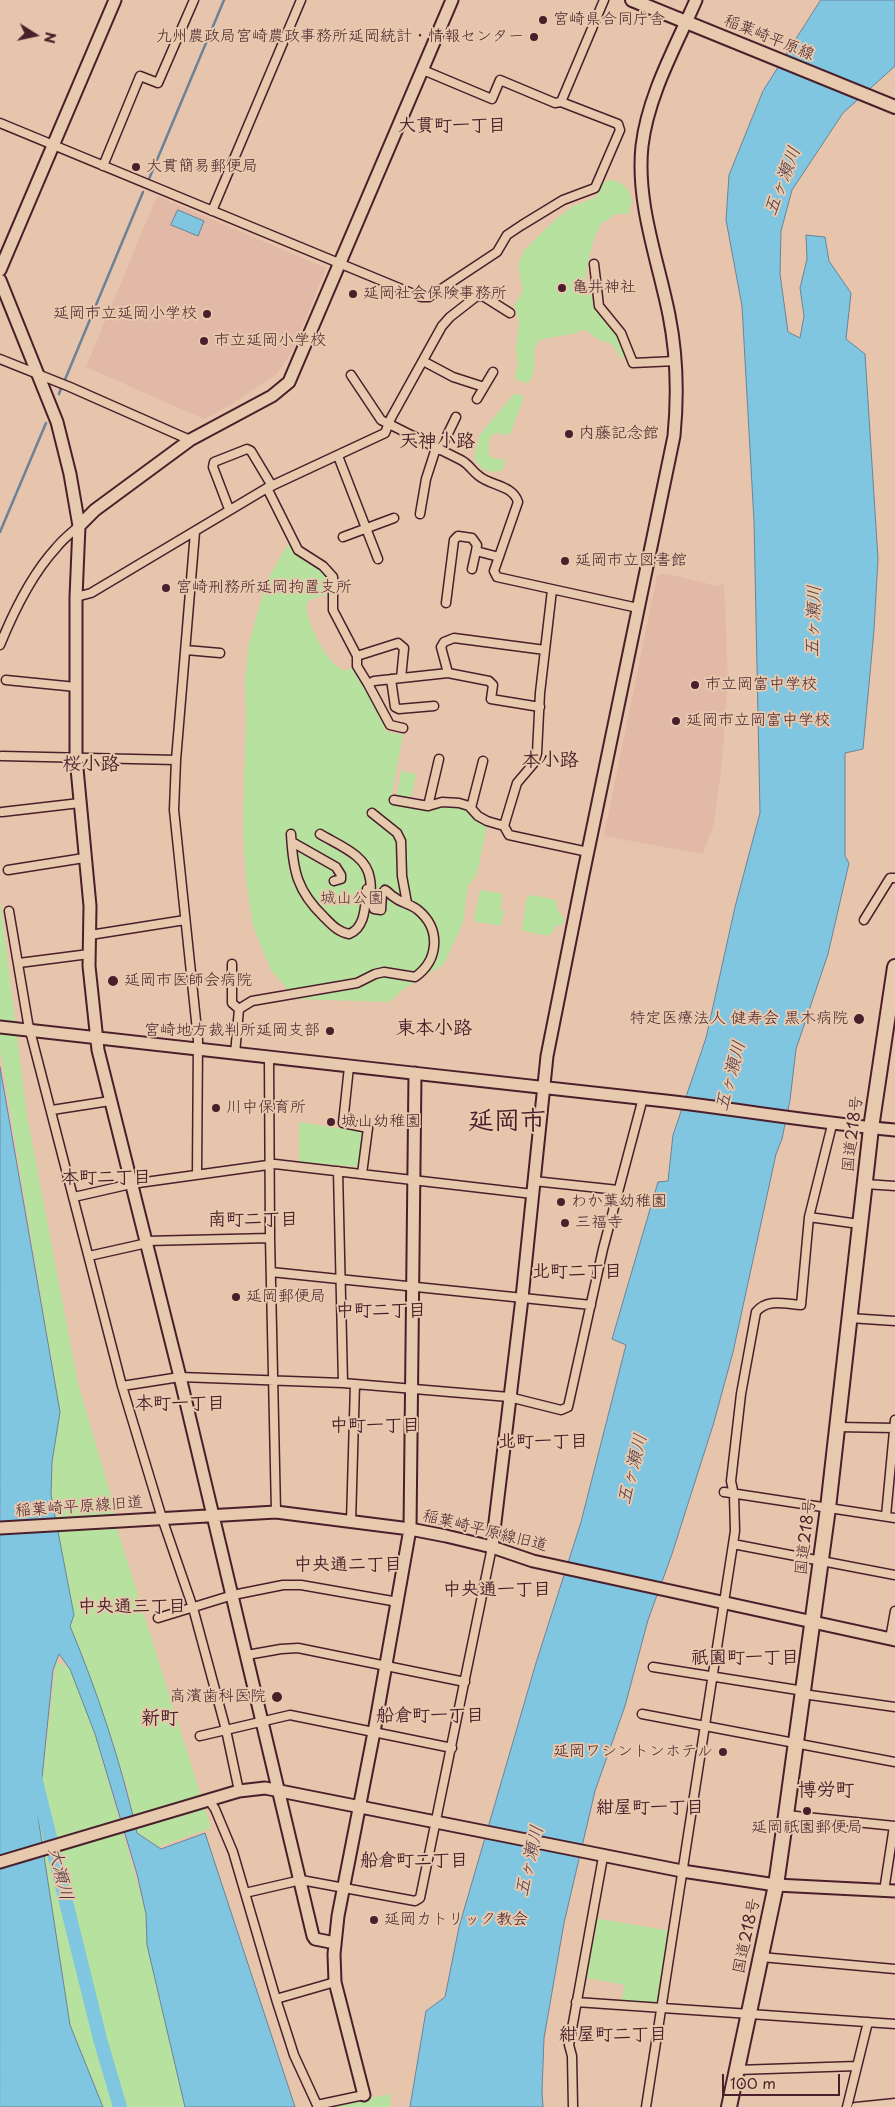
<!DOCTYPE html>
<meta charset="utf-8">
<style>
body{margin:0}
#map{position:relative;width:895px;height:2107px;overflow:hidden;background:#e7c4ac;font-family:"Playpen Sans",sans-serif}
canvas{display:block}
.north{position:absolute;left:10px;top:10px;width:50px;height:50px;-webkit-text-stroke:4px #e7c9ae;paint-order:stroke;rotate:100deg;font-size:14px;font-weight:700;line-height:20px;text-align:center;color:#4a1f2b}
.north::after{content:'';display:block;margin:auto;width:18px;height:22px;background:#4a1f2b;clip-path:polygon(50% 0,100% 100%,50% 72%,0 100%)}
.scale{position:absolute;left:722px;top:2074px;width:118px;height:22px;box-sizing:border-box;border:2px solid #4a1f2b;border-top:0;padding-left:6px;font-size:15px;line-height:18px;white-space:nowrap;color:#4a1f2b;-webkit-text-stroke:4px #e7c9ae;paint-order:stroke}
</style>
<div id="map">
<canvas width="895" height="2107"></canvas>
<div class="north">N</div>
<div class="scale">100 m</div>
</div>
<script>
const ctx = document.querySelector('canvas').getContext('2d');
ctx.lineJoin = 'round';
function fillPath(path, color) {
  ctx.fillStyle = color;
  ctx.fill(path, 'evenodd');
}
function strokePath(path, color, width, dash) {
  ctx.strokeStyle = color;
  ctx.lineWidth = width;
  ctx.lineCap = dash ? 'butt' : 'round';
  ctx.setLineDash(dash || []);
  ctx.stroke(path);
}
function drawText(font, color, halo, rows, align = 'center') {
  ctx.font = font + ' "Playpen Sans","Klee One",sans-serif';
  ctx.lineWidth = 4;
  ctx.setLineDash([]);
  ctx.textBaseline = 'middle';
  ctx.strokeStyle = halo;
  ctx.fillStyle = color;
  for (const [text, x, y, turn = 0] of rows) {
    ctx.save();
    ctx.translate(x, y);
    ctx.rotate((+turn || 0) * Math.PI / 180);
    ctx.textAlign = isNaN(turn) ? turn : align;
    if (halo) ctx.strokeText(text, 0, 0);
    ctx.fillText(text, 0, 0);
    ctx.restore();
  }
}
fillPath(new Path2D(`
 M157,196L326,268L294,348L277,374L227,407L204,419L86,367Z
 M661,574H668L717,586L724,584L728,681L722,762L714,823L703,854L604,836L657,576Z`), '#e2b8a6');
fillPath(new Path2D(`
 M608,180C621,180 632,190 632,203L628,214H616L601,224L593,241L585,278L598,314L617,336L625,355L621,358L612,344L597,339L587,331L582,330L576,333L539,340C530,350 540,370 528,383L519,381L515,378L518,365L516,352L519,321L514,306L523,291L518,264L524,250L555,220L573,206L596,197L603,184Z
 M519,394L524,397L511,432L507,435L495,433L489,440L488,452L490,457L505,460L503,470C488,474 482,471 474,458L480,434L513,395Z
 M290,541L324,568L331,579L330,595C323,596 313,597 308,602C300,609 323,652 330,659C334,665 339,668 345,671L354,667L387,723L385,731L403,735L390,804L427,810L451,804L465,807L487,825L477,874L468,886L463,923L444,964L405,988L389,1002L296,999L271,970L253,926L246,880L243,825L246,717L245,679L249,644L266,582Z
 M401,771L416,774L411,798L397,795Z
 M480,890L503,894L500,910L504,911L501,926L474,921Z
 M531,895L556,900L558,911L561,916H564L563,925H556L553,932L548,936L524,931L522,928L527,897Z
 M0,898L27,1115L78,1383L113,1503L116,1525L211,1828L158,1847L137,1833L127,1787L70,1626L74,1615L51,1495L52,1462L60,1412L0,1050Z
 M299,1122L364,1132L360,1167L299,1162Z
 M56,1662L70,1668L95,1734L146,1914L147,1945L185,2107H103L70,2025L38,1817Z
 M595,1918L670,1931L660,1999L654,2005L621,2002L625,1985L586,1978Z
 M391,2094L390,2107H323Z`), '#b7e19e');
const water = new Path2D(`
 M821,0H895V66L843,113L792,190L781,231L780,274L788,332L800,338L804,316L800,288L807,259L806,235L825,237L829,261L851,293L846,339L865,354L878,559L874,630L863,749L845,753V856L849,863L828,954L796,1049L790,1100L782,1139L776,1154L733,1352L714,1422L672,1554L648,1620L625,1706L595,1791L564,1923L544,2038L542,2091L543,2107H410L426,2011L445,1997L459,1927L536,1663L581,1522L626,1345L612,1339L658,1182L668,1181L673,1135L706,1038L735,907L760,813L754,521L742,306L726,220L729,175L763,91Z
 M178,210L204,221L198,236L171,225Z
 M0,1067L60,1412L52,1462L51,1495L74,1615L70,1626C98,1693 121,1763 137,1833L161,1849L205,1833L295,2107H185L147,1945L146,1914L137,1874L95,1734L70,1669L59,1654L53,1670L38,1817L70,2025L103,2107H0Z`);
fillPath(water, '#80c6e1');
strokePath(water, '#6a8398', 1);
strokePath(new Path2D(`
 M149,179L224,0
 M64,382L143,192
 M59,394L61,388
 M0,532L46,423`), '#6a8398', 2.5);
strokePath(new Path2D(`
 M35,1777L100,2039L120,2107`), '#80c6e1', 14);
const street = new Path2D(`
 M561,102L604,0
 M0,123L421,297H429L497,252L507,235L522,225L563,200L595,188L620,130L618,124L561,102L555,103L500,80L492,99L423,70
 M103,166L140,76L158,83L194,0
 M212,211L301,0
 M594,264L599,306L621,333L633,363L676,361
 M0,359L70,387L190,440
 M423,361L453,377L484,387
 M351,375L381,420L461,460C469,464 472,471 479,476C491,486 513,485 518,502L494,571L497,577L638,608
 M477,399L493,372
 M440,450L456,417
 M338,456L378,559
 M267,488L298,550L323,566L333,577V610L357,656V666L368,684L374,681L448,673L489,681L493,685L491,699L540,707
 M229,509L213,467L214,462L247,449L251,451L272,486
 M420,514L426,479L436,448
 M195,532L176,760L174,810L198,1040L197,1174
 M343,537L394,518
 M472,569L476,551
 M552,590L540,693L537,753L534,763L517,783L504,826L509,835L588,852
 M76,597L91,593L267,488L385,433L391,418L442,326L450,317L477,296H483L510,313
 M446,603L454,540L458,536L472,538L477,545L476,551L499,557
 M0,645C13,613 32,574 56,548C62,540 71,533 79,526
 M186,650L220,653
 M357,656L398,643L404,648L401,678
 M448,673L441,647L444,642L454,638L545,650
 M391,679L395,707L399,709L434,706
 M6,680L76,687
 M368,684L390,725L403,728
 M2,756L176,760
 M394,800L428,806L442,802L459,803L469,806L478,816L487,821L504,826
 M428,806L439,759
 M471,808L483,761
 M2,812L80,803
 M372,813L397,833L401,841L402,876L407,903
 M291,834C293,871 297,891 324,917C332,925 338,932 349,934C366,928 365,904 367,889
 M292,842L336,867L341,875V879L334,881
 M8,870L84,858
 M9,911L28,1023L122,1386L162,1518L193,1608L226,1730L239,1791
 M864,920L890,878H895
 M90,935L185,920
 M19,963L89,954
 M232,964V1003L239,1009
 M235,1054L239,1009L252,1001L357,983L375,974L384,972L415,977C439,960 441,929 418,910C411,904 401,903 394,897C390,895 389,892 385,890L382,894L381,910L374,909C369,900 372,889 370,879C367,855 338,845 320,834
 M269,1058L270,1238L276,1512
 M349,1067L343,1123L368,1128L362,1174
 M52,1110L110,1101
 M338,1171L343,1383
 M534,1181L618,1190
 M865,1184L895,1186
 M74,1197L131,1184L275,1164L533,1194
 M809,1217L859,1224
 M146,1241L270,1238
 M89,1256L147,1243
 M271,1272L591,1305
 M849,1318L895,1321
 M122,1386L180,1377L343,1383L509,1397L561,1410L568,1407L603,1249L643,1098
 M837,1427L895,1428
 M724,1492L895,1518
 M886,1516L895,1420
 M351,1522L355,1384
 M733,1544L895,1575
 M158,1618L233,1595L283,1585H301L398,1602
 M890,1639L895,1611
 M247,1655L281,1649L298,1648L465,1682
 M653,1667L804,1691
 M803,1694L895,1707
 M642,1714L895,1762
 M200,1736L290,1715L452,1748
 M209,1800L215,1809L233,1852L276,1999L294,2055L317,2105L364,2095
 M786,1815L895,1826
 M884,1891L894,1826
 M245,1893L301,1880L415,1901L420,1898L492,1547
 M761,1957L895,1969
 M276,1999L335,1982
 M576,2002L895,2024
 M737,2070L857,2066
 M573,2107L572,2056L569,2045L603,1857
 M646,2107L735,1531L734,1495L731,1481L741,1394L756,1312C767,1298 785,1304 801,1305L809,1217L832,1125
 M847,2107L868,2022
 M856,2107L895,2103`);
const secondary = new Path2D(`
 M0,270L115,0
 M0,280L57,422L70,474L79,526L76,597V758L90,906L89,966L98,1050L180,1377L313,1936L315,1939L335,1943
 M79,526L95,510L190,440L272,396L289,382L452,0
 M0,1027C213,1052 426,1074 639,1098C725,1107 809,1122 895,1130
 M0,1528L276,1512L410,1529L446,1536L492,1547L533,1561L895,1640
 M492,1547L522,1298L547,1056L583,875L674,436C678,395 677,355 669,315C658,260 636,203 642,146C648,95 676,46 696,0
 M0,1862L239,1791L265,1788L682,1871L776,1885L895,1891
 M364,2095L335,1982L334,1954L338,1916L374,1732L410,1529L415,1073`);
const primary = new Path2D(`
 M632,0L895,107`);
const highway = new Path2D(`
 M729,2107L776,1885L786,1815L828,1508L871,1128L895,967`);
strokePath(street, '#4a1f2b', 11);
strokePath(secondary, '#4a1f2b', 15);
strokePath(primary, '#4a1f2b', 16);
strokePath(highway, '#4a1f2b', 18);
strokePath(street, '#e7c9ae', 8);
strokePath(secondary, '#e7c9ae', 11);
strokePath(primary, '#e7c9ae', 12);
strokePath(highway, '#e7c9ae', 14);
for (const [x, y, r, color] of [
 [543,20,5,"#4a1f2b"],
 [534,37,5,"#4a1f2b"],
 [136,167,5,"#4a1f2b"],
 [562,288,5,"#4a1f2b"],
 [353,294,5,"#4a1f2b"],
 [207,314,5,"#4a1f2b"],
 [204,341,5,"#4a1f2b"],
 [569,434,5,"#4a1f2b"],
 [565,561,5,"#4a1f2b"],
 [166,588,5,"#4a1f2b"],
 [695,685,5,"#4a1f2b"],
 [676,721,5,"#4a1f2b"],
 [113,981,6,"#4a1f2b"],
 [859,1019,6,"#4a1f2b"],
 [330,1031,5,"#4a1f2b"],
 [216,1108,5,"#4a1f2b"],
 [331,1122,5,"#4a1f2b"],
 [561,1202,5,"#4a1f2b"],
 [565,1223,5,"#4a1f2b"],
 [236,1297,5,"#4a1f2b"],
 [277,1697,6,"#4a1f2b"],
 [723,1752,5,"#4a1f2b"],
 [807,1811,5,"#4a1f2b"],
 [374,1920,5,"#4a1f2b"]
]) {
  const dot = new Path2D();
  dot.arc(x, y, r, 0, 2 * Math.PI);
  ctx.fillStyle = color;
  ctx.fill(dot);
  strokePath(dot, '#e7c9ae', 2);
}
drawText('16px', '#4a1f2b', '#e7c9ae', [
 ["宮崎県合同庁舎",553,20],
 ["九州農政局宮崎農政事務所延岡統計・情報センター",524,37,"right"],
 ["大貫簡易郵便局",146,167],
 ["亀井神社",572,288],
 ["延岡社会保険事務所",363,294],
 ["延岡市立延岡小学校",197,314,"right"],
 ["市立延岡小学校",214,341],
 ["内藤記念館",579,434],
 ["延岡市立図書館",575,561],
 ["宮崎刑務所延岡拘置支所",176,588],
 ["市立岡富中学校",705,685],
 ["延岡市立岡富中学校",686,721],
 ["延岡市医師会病院",124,981],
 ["特定医療法人 健寿会 黒木病院",848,1019,"right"],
 ["宮崎地方裁判所延岡支部",320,1031,"right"],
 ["川中保育所",226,1108],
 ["城山幼稚園",341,1122],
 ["わか葉幼稚園",571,1202],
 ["三福寺",575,1223],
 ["延岡郵便局",246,1297],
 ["高濱歯科医院",266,1697,"right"],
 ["延岡ワシントンホテル",713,1752,"right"],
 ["延岡祇園郵便局",807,1828,"center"],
 ["延岡カトリック教会",384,1920]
], 'left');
drawText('16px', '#4a1f2b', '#e7c9ae', [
 ["稲葉崎平原線",769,38,22],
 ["国道218号",853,1134,-83],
 ["稲葉崎平原線旧道",79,1507,-4],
 ["稲葉崎平原線旧道",485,1531,14],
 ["国道218号",806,1537,-83],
 ["国道218号",747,1936,-78]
]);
drawText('16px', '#553236', '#e7c9ae', [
 ["城山公園",352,899]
]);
drawText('bold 18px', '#4a1f2b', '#e7c9ae', [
 ["大貫町一丁目",452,126],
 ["本町二丁目",106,1178],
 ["南町二丁目",253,1220],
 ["北町二丁目",577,1272],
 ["中町二丁目",381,1311],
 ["本町一丁目",180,1404],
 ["中町一丁目",375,1426],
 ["北町一丁目",543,1442],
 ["中央通二丁目",348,1565],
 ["中央通一丁目",497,1590],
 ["中央通三丁目",132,1607],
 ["祇園町一丁目",745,1658],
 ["船倉町一丁目",430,1716],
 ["紺屋町一丁目",650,1808],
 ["船倉町二丁目",414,1861],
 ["紺屋町二丁目",613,2035]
]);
drawText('italic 18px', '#523846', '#e7c9ae', [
 ["五ヶ瀬川",783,181,-69],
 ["五ヶ瀬川",814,621,-88],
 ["五ヶ瀬川",731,1076,-75],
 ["五ヶ瀬川",633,1469,-76],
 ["五ヶ瀬川",530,1861,-77],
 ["大瀬川",60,1874,76]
]);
drawText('bold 19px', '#4a1f2b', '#e7c9ae', [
 ["天神小路",437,442],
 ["本小路",550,761],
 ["桜小路",91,765],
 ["東本小路",434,1029],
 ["新町",160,1719],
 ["博労町",826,1791]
]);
drawText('bold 26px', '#4a1f2b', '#e7c9ae', [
 ["延岡市",507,1122]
]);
</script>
